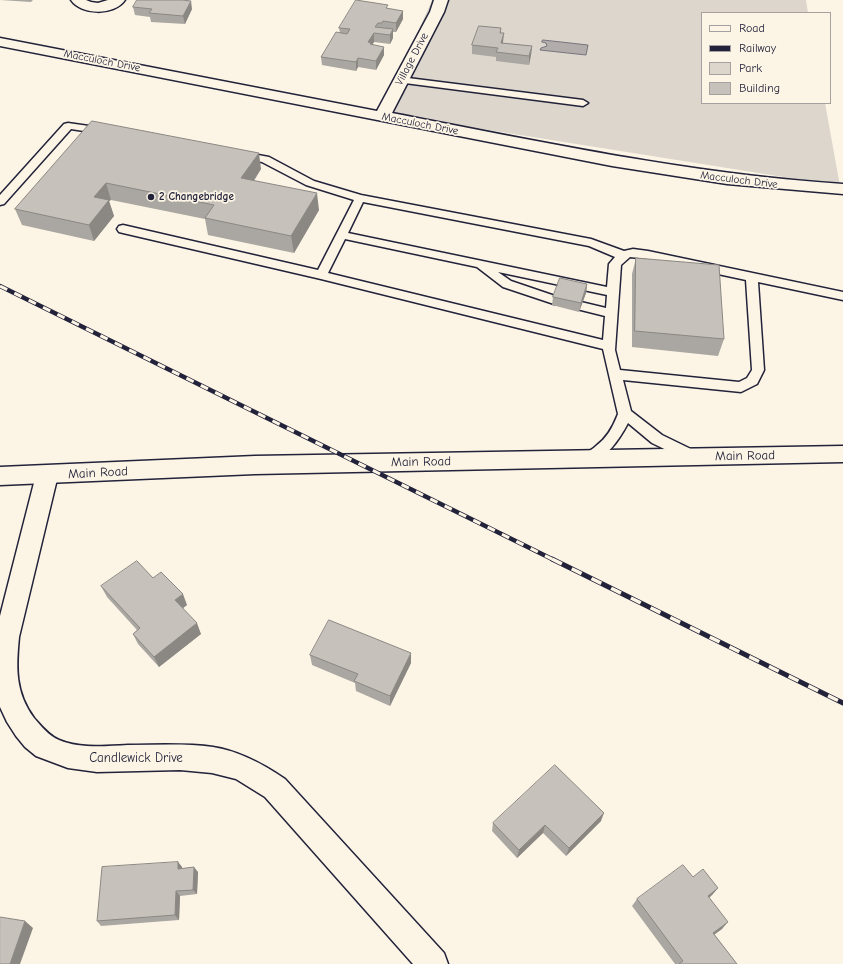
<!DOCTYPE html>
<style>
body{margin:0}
#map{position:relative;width:843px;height:964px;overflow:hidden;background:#fcf5e5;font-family:"Comic Neue",sans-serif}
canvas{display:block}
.legend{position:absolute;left:701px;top:12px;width:130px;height:92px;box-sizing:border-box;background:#fcf5e5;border:1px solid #a5a1a1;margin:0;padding:5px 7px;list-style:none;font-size:12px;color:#22223b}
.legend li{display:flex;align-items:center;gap:8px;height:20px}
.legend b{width:20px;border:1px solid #a5a1a1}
</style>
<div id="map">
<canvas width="843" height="964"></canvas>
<ul class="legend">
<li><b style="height:5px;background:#fcf5e5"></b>Road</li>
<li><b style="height:5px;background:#22223b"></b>Railway</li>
<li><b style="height:11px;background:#dcd6cc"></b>Park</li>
<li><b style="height:11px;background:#c6c1bb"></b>Building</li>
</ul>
</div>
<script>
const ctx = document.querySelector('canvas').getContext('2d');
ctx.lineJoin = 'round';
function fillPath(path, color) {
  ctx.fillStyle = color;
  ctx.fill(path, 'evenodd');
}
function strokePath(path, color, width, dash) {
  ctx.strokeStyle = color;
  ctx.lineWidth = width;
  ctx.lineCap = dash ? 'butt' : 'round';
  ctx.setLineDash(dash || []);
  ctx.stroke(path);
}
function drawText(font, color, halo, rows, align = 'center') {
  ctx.font = font + ' "Comic Neue",sans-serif';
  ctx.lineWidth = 3.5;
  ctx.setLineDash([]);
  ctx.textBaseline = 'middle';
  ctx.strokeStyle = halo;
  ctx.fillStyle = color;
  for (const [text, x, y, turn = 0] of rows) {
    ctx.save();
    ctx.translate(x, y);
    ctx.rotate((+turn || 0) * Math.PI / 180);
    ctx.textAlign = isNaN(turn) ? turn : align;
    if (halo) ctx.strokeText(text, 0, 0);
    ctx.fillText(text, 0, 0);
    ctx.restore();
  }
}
fillPath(new Path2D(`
 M432,0H806L808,13H702V103H825L840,186L382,113Z`), '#dcd6cc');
const water = new Path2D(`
 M543,40L588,45L586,55L540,50L541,48L547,46L546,43L542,42Z`);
fillPath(water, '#b2adab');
strokePath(water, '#78757e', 1);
const service = new Path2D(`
 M400,77L583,100L588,103L583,106L397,82L395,80L397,78Z
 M68,123L103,128L108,131L103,134L71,129L4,204L0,205V195L64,124Z
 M242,152L269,157L314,181L361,195L591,239L624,251L633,249L648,251L843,292V300L758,282L764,370L757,384L741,392L623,380L631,411L662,435L699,453L701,457L699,461L694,462L689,461L652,443L628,423C619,440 607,458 588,464L583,463L581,459C584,453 591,451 596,446C607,438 613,427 618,414L603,349L321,279L123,233L119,232L117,229L119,226L123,225L318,270L354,200L306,185L262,162L238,157L237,155L238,153ZM363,202L589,246L615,257L609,264L607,287L348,233ZM345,239L477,267L503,287L554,304L558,303L560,300L558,297L511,281L498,272L607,295L606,308L581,302L577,303L575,306L577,309L605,316L603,340L328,273ZM630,257L648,259L746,280L752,370L747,378L739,382L620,370L615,350L621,265Z`);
const minor = new Path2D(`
 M71,0H86L91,2L98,3L108,0H125C114,16 81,15 71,0Z
 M434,0H448L444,12L392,113C542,142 690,174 843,184V194L727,184L612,166L0,46V38L377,111L430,12Z
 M47,466L55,469L58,475L19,637C16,668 15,692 34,718C41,726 49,736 59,740C80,749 106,746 128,745C156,745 185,743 213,747C239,751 263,764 285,779L444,953L448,964H413L265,797L236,779L212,773L180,770L97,772L68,768L36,756L25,747L16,736L7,722L0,707V616L36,475L39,469Z`);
const primary = new Path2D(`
 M843,446V462L255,474L0,485V467L255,456Z`);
strokePath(service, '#22223b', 3);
strokePath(minor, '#22223b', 3);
strokePath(primary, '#22223b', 3);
fillPath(service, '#fcf5e5');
fillPath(minor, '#fcf5e5');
fillPath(primary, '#fcf5e5');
const railFar1 = new Path2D(`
 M0,286L554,560`);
const rail = new Path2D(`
 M552,559L843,703`);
strokePath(railFar1, '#22223b', 4.5);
strokePath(rail, '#22223b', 5);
strokePath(railFar1, '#fcf5e5', 3, [8]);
strokePath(rail, '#fcf5e5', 3.5, [11]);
fillPath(new Path2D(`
 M0,0H33L31,2Z
 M133,7L192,9L185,24L151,22L150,17L135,15Z
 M388,9L403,11V19L396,32H393V38L390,44L374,42L372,45L384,55L376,70L358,67L356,71L322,65L321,57L340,33L339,28Z
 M501,28V33L503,43L532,46L531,55L529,65L496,61V57L472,54V45Z
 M92,121L261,169L254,181L319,210L294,253L208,235L205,219L111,200L109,201L114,216L94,241L22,225L15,209Z
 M636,258L724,339L718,356L632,347V274Z
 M587,284L586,293L579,312L552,305L553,297Z
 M153,578L187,605L183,608L201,634L159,667L138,644L133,634L137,630L107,597L101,586Z
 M411,653V663L390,706L356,691L355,683L312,665L310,655Z
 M601,821L566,856L543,833L517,858L492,831L493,823Z
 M178,862L182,867V868L198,872L197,894L180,896L179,920L101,926L97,921Z
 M693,877L718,888L712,895L709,898L722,929L714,934L737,964H675L632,906L637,899Z`), '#aaa6a1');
fillPath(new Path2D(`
 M191,1L192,9L185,24L183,16Z
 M403,11V19L396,32V23Z
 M393,29V38L390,44V35Z
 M374,33V42L371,47L368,42Z
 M504,33L503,42L500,51L501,43Z
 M532,46L531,55L529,65V56Z
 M384,47V55L376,70V61Z
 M358,58V67L356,71V62Z
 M259,153L261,169L244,195L241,178Z
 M106,183L111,200L109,201L114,216L94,241L89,225L94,197Z
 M317,193L319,210L294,253L291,236Z
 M587,284L586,293L579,312L581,303Z
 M183,594L187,605L179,611L175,600Z
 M197,623L201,634L159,667L154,657Z
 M411,653V663L390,706V696Z
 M604,813L601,821L566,856L569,848Z
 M545,825L543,833L517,858L519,850Z
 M178,862L182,867L181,874L178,869Z
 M194,867L198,872L197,894L193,890Z
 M718,888L712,895L702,903L708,896Z
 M176,891L180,896L179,920L175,915Z
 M25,921L33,928L20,964H10Z
 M728,922L722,929L707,940L713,933Z`), '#8b8783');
const building = new Path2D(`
 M137,0H182L191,1L183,16L149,13L152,9L133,7Z
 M356,0L388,5L386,8L403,11L396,23L383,21L382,23H378L375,27L393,29L390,35L374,33L368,42L371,43L370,44L384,47L376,61L358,58L356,62L321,57L336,32L347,34L350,29L339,28Z
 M479,26L501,28L500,33H504L501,43L532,46L529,56L496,52L498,48L472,45Z
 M92,121L259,153L241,178L317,193L291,236L205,218L214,205L106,183L94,197L109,200L89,225L15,209Z
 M636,258L719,265L724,339L635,331Z
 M560,278L587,284L581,303L553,297Z
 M137,561L153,578L161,572L183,594L175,600L197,623L154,657L133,634L140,628L101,586Z
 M329,620L411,653L390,696L354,681L358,674L310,655Z
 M555,765L604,813L569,848L545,825L519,850L493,823Z
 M178,862V869L194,867L193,890L176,891L175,915L97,921L102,867Z
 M683,865L693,877L703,869L718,888L708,896L728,922L713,933L737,964H679L683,961L637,899Z
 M0,917L25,921L10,964H0Z`);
fillPath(building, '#c6c1bb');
strokePath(building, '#8b8783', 1);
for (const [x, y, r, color] of [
 [151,197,4,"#22223b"]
]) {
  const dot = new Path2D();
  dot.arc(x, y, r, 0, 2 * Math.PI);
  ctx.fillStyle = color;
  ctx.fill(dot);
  strokePath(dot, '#fcf5e5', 1.5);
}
drawText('11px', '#22223b', '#fcf5e5', [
 ["Village Drive",412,59,-62],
 ["Macculoch Drive",102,61,11],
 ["Macculoch Drive",420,124,11],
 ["Macculoch Drive",739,180,7]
]);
drawText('bold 11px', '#22223b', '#fcf5e5', [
 ["2 Changebridge",159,197]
], 'left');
drawText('13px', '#22223b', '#fcf5e5', [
 ["Main Road",745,456,-1],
 ["Main Road",421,462,-1],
 ["Main Road",98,473,-3],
 ["Candlewick Drive",136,758]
]);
</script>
